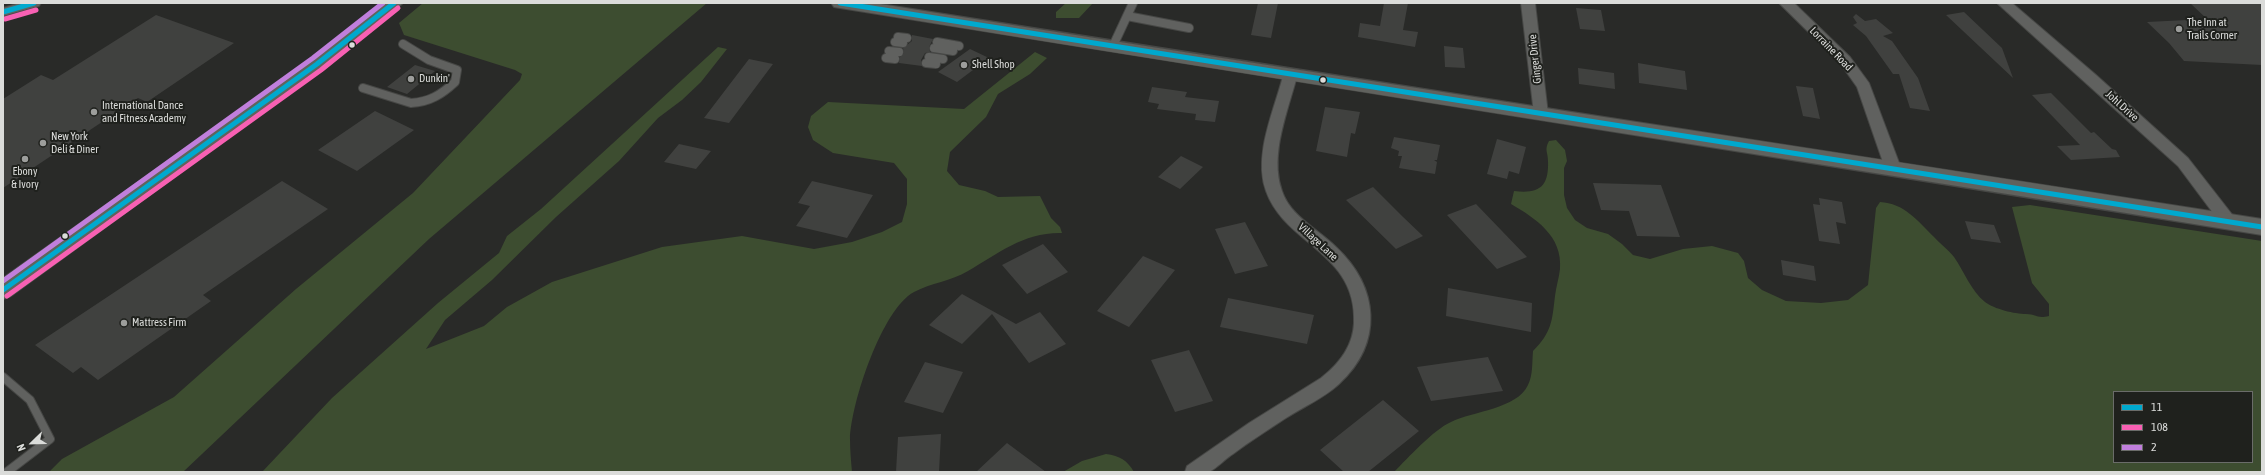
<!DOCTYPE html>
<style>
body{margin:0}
#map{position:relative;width:2265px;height:475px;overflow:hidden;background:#292a28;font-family:"Asap Condensed",sans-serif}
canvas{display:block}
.frame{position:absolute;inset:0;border:4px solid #dbdcda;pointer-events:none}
.legend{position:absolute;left:2113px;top:391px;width:140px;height:72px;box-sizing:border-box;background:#1f211d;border:1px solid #6a6c69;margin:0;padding:5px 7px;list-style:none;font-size:12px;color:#dbdcda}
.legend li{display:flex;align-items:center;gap:8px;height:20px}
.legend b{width:20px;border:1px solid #6a6c69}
.north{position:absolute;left:12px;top:423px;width:40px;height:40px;-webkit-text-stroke:3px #1f211d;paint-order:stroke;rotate:247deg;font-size:11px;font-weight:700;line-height:16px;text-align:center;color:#dbdcda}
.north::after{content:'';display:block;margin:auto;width:14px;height:18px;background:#dbdcda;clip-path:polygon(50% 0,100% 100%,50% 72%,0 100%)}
</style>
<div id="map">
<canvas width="2265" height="475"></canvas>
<div class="frame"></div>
<ul class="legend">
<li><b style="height:5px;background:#00a9ce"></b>11</li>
<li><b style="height:5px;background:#f860b3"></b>108</li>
<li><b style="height:5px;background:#c07fdc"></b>2</li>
</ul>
<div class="north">N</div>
</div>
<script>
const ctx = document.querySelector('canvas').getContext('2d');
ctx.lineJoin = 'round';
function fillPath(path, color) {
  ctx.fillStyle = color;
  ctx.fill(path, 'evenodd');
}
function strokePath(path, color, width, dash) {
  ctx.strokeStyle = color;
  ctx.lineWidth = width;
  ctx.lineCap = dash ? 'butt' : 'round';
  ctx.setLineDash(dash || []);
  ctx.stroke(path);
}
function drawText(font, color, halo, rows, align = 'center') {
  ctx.font = font + ' "Asap Condensed",sans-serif';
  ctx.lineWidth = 4;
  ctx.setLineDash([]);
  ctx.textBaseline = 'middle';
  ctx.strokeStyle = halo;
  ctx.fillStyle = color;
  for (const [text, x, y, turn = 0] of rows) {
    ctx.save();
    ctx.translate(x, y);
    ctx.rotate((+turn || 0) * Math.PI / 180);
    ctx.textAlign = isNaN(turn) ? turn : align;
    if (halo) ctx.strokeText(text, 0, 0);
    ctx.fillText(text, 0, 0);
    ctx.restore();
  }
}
fillPath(new Path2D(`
 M423,3H707L429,239L183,472H49L62,459L174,397L296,289L413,193L520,80L522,74L515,70L404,35L399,23Z
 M1066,3H1093L1079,18H1056V12Z
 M718,47L727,49L701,82L682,100L658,118L619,161L556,217L492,280L445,320L426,349L484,326L507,307L552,282L662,247L742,236L814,249L852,242L882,232L902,222L907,204V179L894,163L833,153L813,140L808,127L811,116L828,102L964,109L1035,52L1047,58L1030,74L998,94L986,117L950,152L947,171L959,185L985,191L998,197L1040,196L1051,218L1060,227L1062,233C1024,232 999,253 968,271C951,281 931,283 914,292C882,309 851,403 850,439C850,450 851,461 852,472H262L332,398L438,303L499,253L507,236L541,209Z
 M1556,140L1565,150L1567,161L1564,168V195L1567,208L1575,220L1587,228L1608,234L1622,244L1633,255L1650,259L1683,249L1712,246L1738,253L1744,261L1748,278L1762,290L1786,301L1821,303L1848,300L1868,285L1876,208L1880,202C1904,203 1918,221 1934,237C1940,244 1949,250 1954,257C1964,271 1971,291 1985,302C1994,309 2015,314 2026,314C2037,314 2036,319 2049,316V304L2032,283L2012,207L2030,205L2262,241V472H1394C1408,458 1433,430 1451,422C1473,411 1517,409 1528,385C1533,375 1532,362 1533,351C1552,332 1552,321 1555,296C1556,287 1559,278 1560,269C1563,236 1535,218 1511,204L1514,191C1539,194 1549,187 1548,161C1548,152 1544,150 1549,141ZM2114,392H2252V462H2114Z
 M1106,454C1120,456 1127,460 1134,472H1063L1082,461Z`), '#3d4d30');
fillPath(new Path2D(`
 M1258,3H1278L1271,38L1251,35Z
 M1384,3H1408L1403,30L1418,32L1415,47L1358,37L1360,23L1380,26Z
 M2190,3H2262V65L2184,61L2169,43L2147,22L2207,19Z
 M1576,8L1601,10L1605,31L1580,29Z
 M1964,12L2002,48L2013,78L1946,15Z
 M1856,14L1865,21L1876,19L1893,33L1883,36L1892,41L1918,78L1930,111L1910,108L1899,74H1893L1866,36L1853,25L1857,23L1853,17Z
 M156,15L234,43L147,102L138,98L3,188V99L41,75L53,80Z
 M912,35L933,39L929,47L930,52L925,53L921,60L922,66L899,63L900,57L904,53L903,48L912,41Z
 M1444,46L1463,48L1465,68L1445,67Z
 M970,49L989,58L957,82L938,72Z
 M749,59L773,64L729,123L704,118Z
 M1638,63L1685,71L1687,90L1639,83Z
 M415,65L435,71L407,94L387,87Z
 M1578,68L1614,73L1615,89L1579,84Z
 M1796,86L1813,88L1820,119L1803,116Z
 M1152,87L1187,92L1185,97L1219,101L1215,122L1195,120L1196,114L1157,109L1159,104L1148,102Z
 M2051,93L2091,133L2094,132L2112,149L2116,150L2120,157L2071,160L2057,146L2080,145L2032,95Z
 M1325,107L1360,112L1355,134L1351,133L1347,157L1316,151Z
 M375,111L414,130L357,171L318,150Z
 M1394,137L1440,145L1437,160H1434L1437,162L1435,174L1399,168L1402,156H1398L1399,151L1391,148Z
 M1497,139L1526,147L1519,174L1509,171L1507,179L1487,174Z
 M679,144L711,151L696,169L664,162Z
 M1181,156L1203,167L1180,189L1158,177Z
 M282,181L328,209L203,295L211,301L98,380L81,367L73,373L35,345Z
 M812,181L873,195L847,238L796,226L810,206L798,203Z
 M1593,183L1661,185L1680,237L1637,236L1629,211L1601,210Z
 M1373,187L1402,216L1423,236L1396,249L1346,200Z
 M1819,198L1842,202L1846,224L1836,222L1840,244L1819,241L1813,204L1820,205Z
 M1476,204L1527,257L1497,269L1447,215Z
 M1965,221L1994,225L2001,243L1971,239Z
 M1245,222L1268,266L1235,274L1215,229Z
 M1043,244L1068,272L1027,294L1002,265Z
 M1143,256L1175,270L1129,327L1097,311Z
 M1781,260L1814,266L1816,281L1783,275Z
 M1448,288L1532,303L1531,332L1446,316Z
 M962,294L1016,324L1040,312L1066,344L1029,363L992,314L962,344L929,325Z
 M1228,298L1314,315L1307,344L1220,327Z
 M1189,350L1213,401L1175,412L1151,360Z
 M1488,357L1503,391L1431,401L1417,367Z
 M925,362L963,372L943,413L904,402Z
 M1383,400L1419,431L1368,472H1344L1320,450Z
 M941,434L939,472H896L898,437Z
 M1007,443L1046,472H976Z`), '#40413f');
const lane = new Path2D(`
 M1127,16L1189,28
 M898,37L907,38
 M895,42L903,43
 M937,42L959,46
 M1113,46L1133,3
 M934,48L953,51
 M889,51L899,52
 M929,57L943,59
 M886,58L895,59
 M926,63L936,64
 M363,88L411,103C430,102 442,94 455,82L457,70L429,60L403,44
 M3,377L30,400L50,439L7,472`);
const street = new Path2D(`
 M20,3H41L39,6L3,16V8Z
 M1521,3H1535L1548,114L1546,117H1536L1534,114Z
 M1779,3H1794L1850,57L1869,83L1901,168L1898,172H1888L1885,168L1857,87L1840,63Z
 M1997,3H2012L2096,75L2188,158L2234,217L2236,221L2234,225L2228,227L2222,225L2178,166Z
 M1290,71L1297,76C1288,111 1269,155 1282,191C1290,216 1319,230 1336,247C1379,287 1384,343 1339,384C1324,398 1303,407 1286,418C1268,430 1250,441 1233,454C1225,459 1217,468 1209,472C1203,474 1191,472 1185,472L1187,466L1249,423L1321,378C1339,364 1353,346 1354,323C1357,252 1285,245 1266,191C1253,155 1274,111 1283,76Z`);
const secondary = new Path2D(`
 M831,3H874C1336,77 1800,146 2262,219V235C1788,158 1314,86 840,8L834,7Z`);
const primary = new Path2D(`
 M383,3H403L324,68L11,296L3,299V278L310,60Z`);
strokePath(lane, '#464745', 10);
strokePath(street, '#464745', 2);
strokePath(secondary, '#464745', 2);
strokePath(primary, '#464745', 2);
strokePath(lane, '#60615f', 8);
fillPath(street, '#60615f');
fillPath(secondary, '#60625e');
fillPath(primary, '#60645c');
strokePath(new Path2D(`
 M840,3L2262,227
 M3,12L34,3
 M3,290L317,64L394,3`), '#00a9ce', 5);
strokePath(new Path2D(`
 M5,19L36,10
 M7,296L321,70L398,8`), '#f860b3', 5);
strokePath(new Path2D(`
 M3,281L313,58L383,3`), '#c07fdc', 5);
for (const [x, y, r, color] of [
 [2179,29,4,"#9d9e9c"],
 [352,45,3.5,"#dbdcda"],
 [964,65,4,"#9d9e9c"],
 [411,79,4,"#9d9e9c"],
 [1323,80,3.5,"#dbdcda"],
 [94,112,4,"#9d9e9c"],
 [43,143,4,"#9d9e9c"],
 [25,159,4,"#9d9e9c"],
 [65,236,3.5,"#dbdcda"],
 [124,323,4,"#9d9e9c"]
]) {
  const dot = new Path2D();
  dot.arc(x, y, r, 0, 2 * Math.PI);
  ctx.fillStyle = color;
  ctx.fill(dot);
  strokePath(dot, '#1f211d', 1.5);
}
drawText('11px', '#dbdcda', '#1f211d', [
 ["The Inn at",2187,23],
 ["Trails Corner",2187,36],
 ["Shell Shop",972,65],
 ["Dunkin'",419,79],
 ["International Dance",102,106],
 ["and Fitness Academy",102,119],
 ["New York",51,137],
 ["Deli & Diner",51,150],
 ["Ebony",25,172,"center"],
 ["& Ivory",25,185,"center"],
 ["Mattress Firm",132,323]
], 'left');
drawText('11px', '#dbdcda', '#1f211d', [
 ["Lorraine Road",1831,49,46],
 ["Ginger Drive",1535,59,-96],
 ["Johl Drive",2122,106,42],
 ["Village Lane",1318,242,43]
]);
</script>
